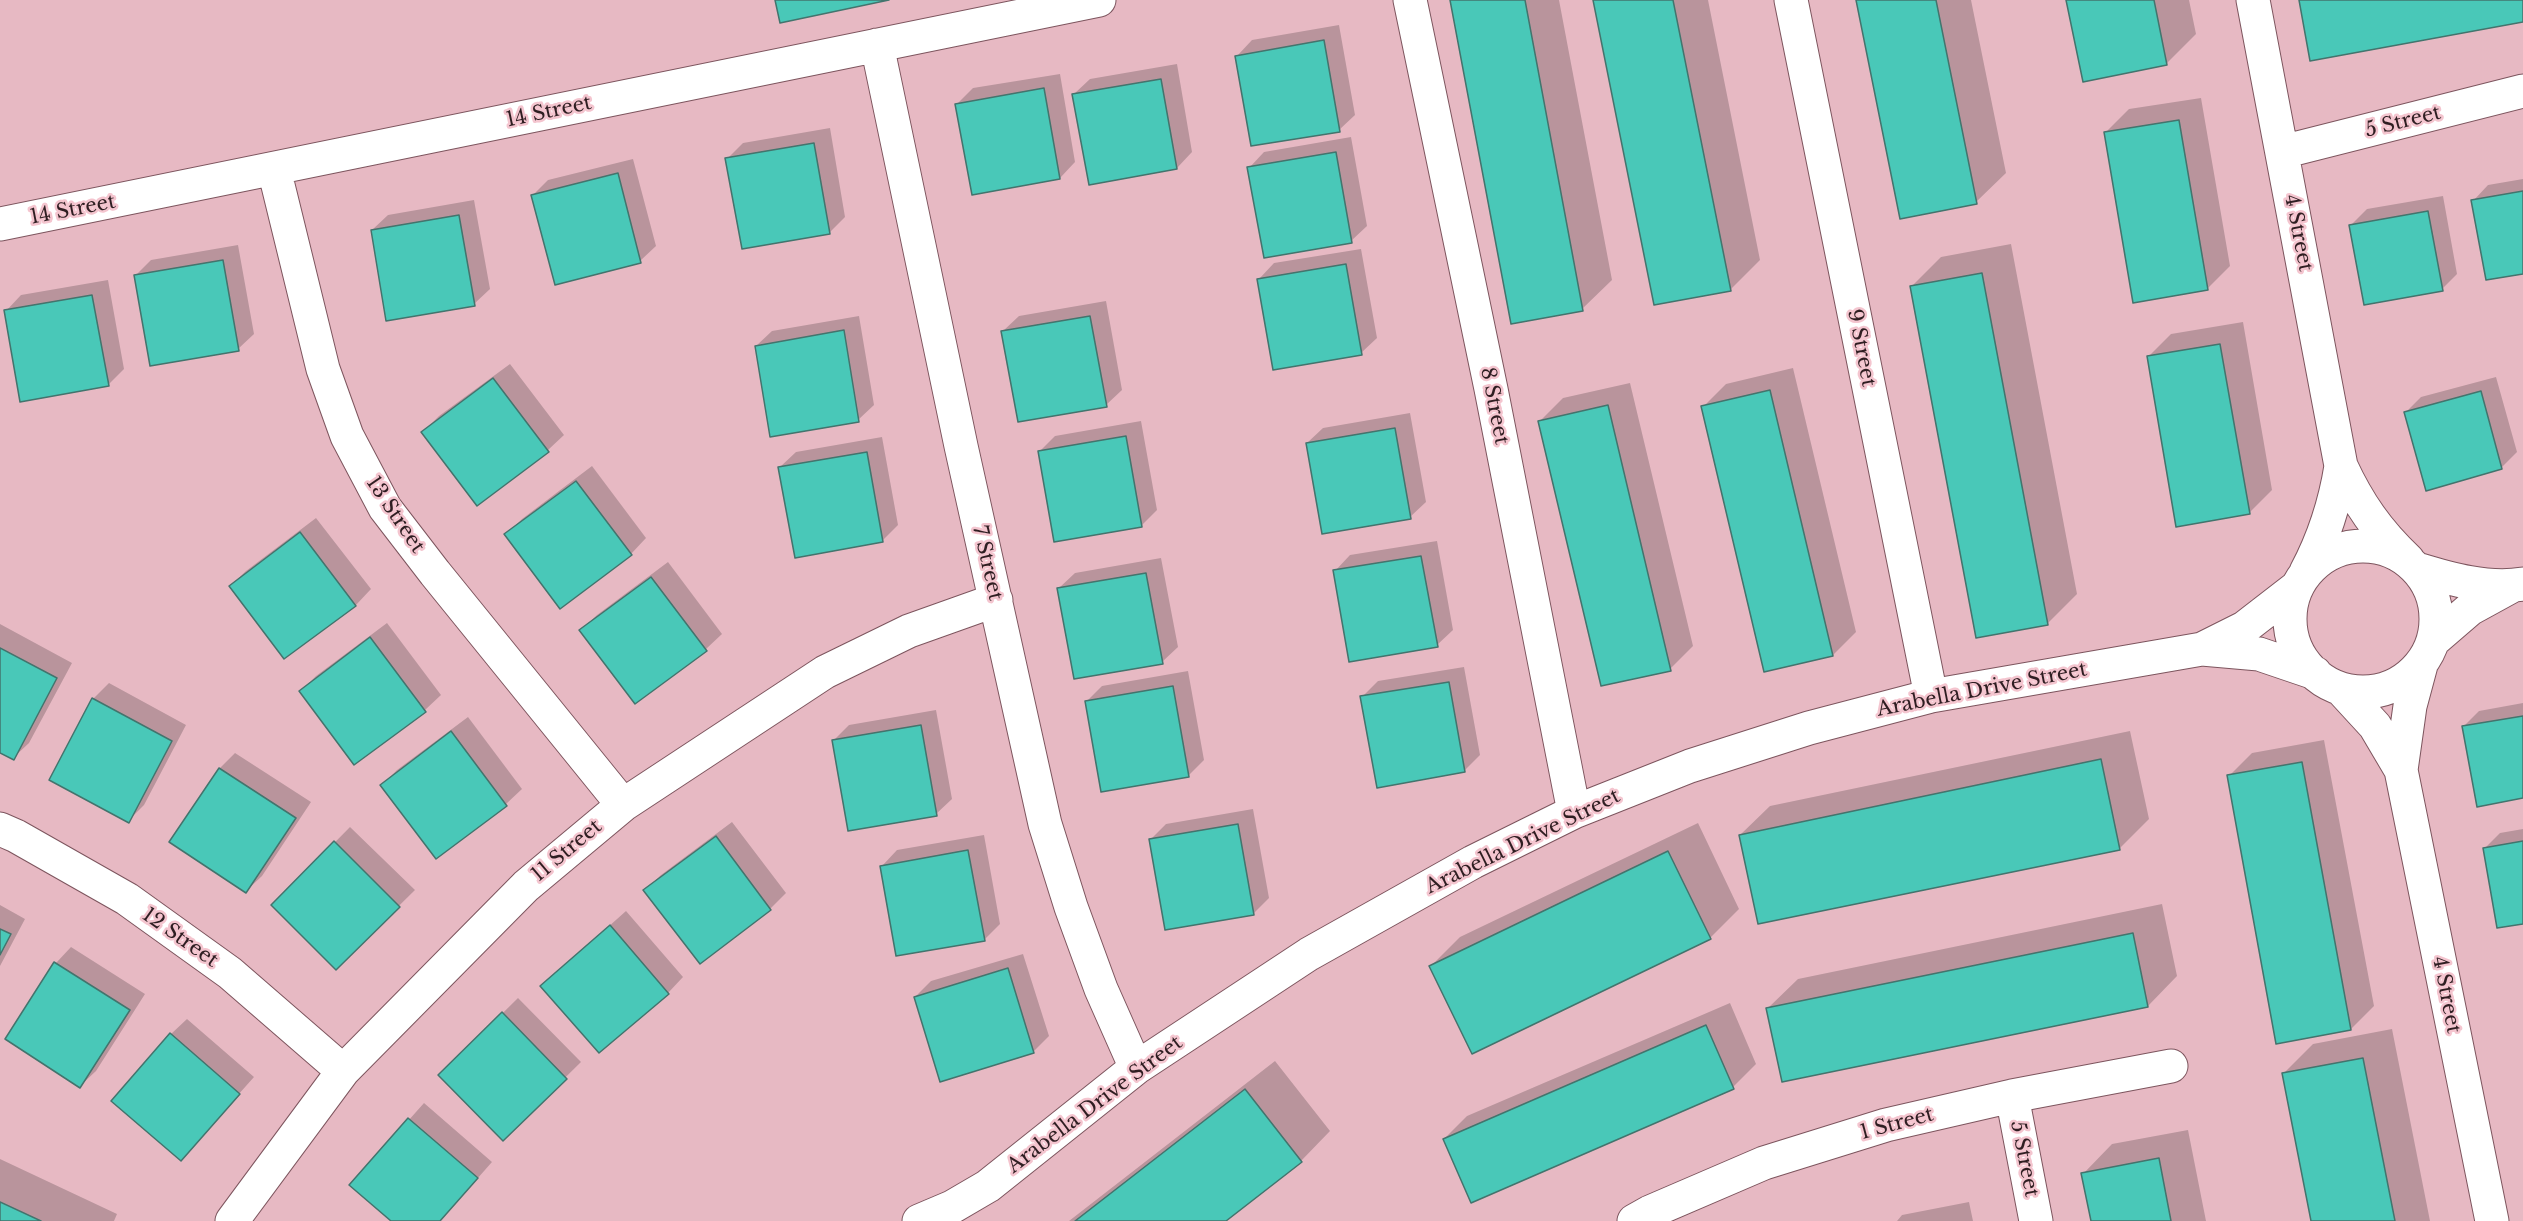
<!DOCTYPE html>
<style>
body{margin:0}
canvas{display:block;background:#e7b9c3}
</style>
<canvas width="2523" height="1221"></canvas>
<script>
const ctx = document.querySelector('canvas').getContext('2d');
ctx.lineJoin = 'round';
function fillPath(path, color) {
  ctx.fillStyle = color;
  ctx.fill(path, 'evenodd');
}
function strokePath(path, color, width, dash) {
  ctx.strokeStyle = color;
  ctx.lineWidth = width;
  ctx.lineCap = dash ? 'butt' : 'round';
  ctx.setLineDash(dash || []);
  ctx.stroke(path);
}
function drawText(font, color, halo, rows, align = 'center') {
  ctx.font = font + ' "Libre Baskerville",serif';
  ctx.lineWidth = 5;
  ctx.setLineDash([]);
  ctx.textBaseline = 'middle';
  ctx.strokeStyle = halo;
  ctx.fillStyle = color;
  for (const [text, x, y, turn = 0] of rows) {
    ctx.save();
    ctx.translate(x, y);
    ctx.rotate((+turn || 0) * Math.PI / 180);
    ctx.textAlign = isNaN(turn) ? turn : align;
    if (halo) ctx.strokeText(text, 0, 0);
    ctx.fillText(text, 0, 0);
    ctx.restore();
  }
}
fillPath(new Path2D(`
 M1452,0H1559L1612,280L1582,309Z
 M1594,0H1708L1760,260L1731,289L1655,304Z
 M1857,0H1971L2006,173L1976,202Z
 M2067,0H2189L2196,34L2167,63Z
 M1339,25L1355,115L1339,130L1237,56L1252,40Z
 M1177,64L1192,152L1177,168L1074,94L1090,79Z
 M1060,74L1075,162L1060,178L957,104L973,88Z
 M2201,98L2230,266L2207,289L2106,132L2129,109Z
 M830,128L845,217L830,232L727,159L743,143Z
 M1351,137L1367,226L1351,241L1249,168L1264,152Z
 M633,159L656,246L640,261L532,196L548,180Z
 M2523,179V272L2473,201L2488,185Z
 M2443,196L2457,274L2442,289L2351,225L2367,209Z
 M474,200L490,289L474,304L372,230L388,215Z
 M2011,244L2077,594L2047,624L1912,286L1941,257Z
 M238,245L254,334L238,349L135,276L151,260Z
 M1361,249L1377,338L1361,353L1259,279L1274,263Z
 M108,280L124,369L108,385L6,311L21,295Z
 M1106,301L1122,390L1106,405L1003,331L1019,316Z
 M859,316L874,405L858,420L756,346L772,331Z
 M2243,322L2272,490L2249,513L2148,357L2171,334Z
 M510,364L564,435L548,450L477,504L423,432L439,416Z
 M1793,368L1856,632L1833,655L1703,407L1726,384Z
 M2496,377L2517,452L2501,468L2406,412L2421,397Z
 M1630,383L1693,646L1670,669L1540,421L1563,398Z
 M1410,413L1426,502L1410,517L1307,443L1323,428Z
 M1141,421L1157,510L1141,526L1039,452L1055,436Z
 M882,437L898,525L882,541L780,467L796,452Z
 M592,466L646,538L631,554L506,535L522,519Z
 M316,518L371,589L356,605L285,657L230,586L246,571Z
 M1437,541L1453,630L1437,645L1335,571L1350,555Z
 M1161,558L1178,647L1162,662L1059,588L1075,573Z
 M668,562L722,634L706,649L636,702L581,630L597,615Z
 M387,623L441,695L425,710L355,763L301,691L316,676Z
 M0,624L72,663L29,743L13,758L0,751Z
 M1464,667L1480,755L1464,771L1362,697L1378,681Z
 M1188,671L1204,760L1188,776L1086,702L1102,686Z
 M109,683L186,725L144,805L128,821L93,699Z
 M2523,703V797L2463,727L2479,711Z
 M936,710L952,799L936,814L833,741L849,725Z
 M468,717L522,789L506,804L436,857L382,785L397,770Z
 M2130,731L2149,819L2120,848L1740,835L1770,806Z
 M2324,740L2374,1006L2351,1029L2229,776L2252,753Z
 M235,753L311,802L262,876L246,891L220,768Z
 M1253,809L1269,898L1253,914L1151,839L1166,824Z
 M732,822L786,893L770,909L700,962L645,890L661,875Z
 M1698,823L1739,909L1710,938L1431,966L1460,937Z
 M350,827L415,890L336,968L273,905Z
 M2523,829V922L2484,849L2500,833Z
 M984,835L1000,924L984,940L882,866L897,850Z
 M2162,904L2177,976L2148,1006L1768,1008L1798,979Z
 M0,905L25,919L0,966Z
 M626,911L683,977L668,993L542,986Z
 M71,947L145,994L96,1071L80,1086L7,1038L56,963Z
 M1023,954L1049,1036L1033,1052L915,997L931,981Z
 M518,998L581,1062L503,1139L440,1075Z
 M1730,1003L1756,1064L1733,1087L1444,1139L1467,1116Z
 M187,1019L254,1077L181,1159L171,1034Z
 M2392,1029L2430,1221H2313L2284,1073L2313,1044Z
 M1275,1061L1330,1131L1301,1161L1223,1221H1069Z
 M424,1103L492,1162L440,1221H393L351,1185Z
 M2188,1130L2206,1221H2092L2083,1174L2112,1144Z
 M0,1159L117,1214L114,1221H0Z
 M1969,1202L1973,1221H1897L1902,1215Z`), '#0003');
const building = new Path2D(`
 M775,0H889L780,23Z
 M1450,0H1525L1583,311L1511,324Z
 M1593,0H1673L1731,291L1654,305Z
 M1856,0H1936L1977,204L1900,219Z
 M2066,0H2154L2167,65L2083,82Z
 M2299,0H2523V22L2310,61Z
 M1324,40L1340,132L1251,146L1235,56Z
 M1161,79L1177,169L1089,185L1072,94Z
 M1044,88L1060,179L972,195L955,104Z
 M2179,120L2208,290L2133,303L2104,132Z
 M814,143L830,234L742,249L725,158Z
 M1336,152L1352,243L1264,258L1247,167Z
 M618,173L641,263L555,285L531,195Z
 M2523,191V274L2486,280L2471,200Z
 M2428,211L2443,291L2364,305L2349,225Z
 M459,215L475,306L386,321L371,230Z
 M223,260L239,351L150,366L134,275Z
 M1346,264L1362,355L1273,370L1257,279Z
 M1982,273L2048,625L1976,638L1910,286Z
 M92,295L109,386L20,402L4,310Z
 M1090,316L1107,407L1018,422L1001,331Z
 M844,330L859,422L770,437L755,346Z
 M2220,344L2250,514L2176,527L2147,356Z
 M493,378L549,452L477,506L421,432Z
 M1770,390L1833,656L1764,672L1701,406Z
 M2481,391L2502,469L2426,491L2404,412Z
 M1608,405L1671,671L1601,686L1538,421Z
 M1395,428L1411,519L1322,534L1306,443Z
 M1126,436L1142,527L1054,542L1038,451Z
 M867,452L883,542L795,558L778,467Z
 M576,481L632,555L560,609L504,534Z
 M300,532L356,606L284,659L229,586Z
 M1421,556L1438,647L1349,662L1333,570Z
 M1146,573L1163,664L1074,679L1057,588Z
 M651,577L707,651L635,704L579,630Z
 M370,637L426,712L354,765L299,691Z
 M0,648L57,678L14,760L0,753Z
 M1449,682L1465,772L1377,788L1360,696Z
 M1173,686L1189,777L1101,792L1085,701Z
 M92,698L172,741L129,823L49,780Z
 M2523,716V798L2477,807L2462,726Z
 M921,725L937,816L848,831L832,740Z
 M451,731L507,806L436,859L380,785Z
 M2101,759L2120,850L1758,924L1739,835Z
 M2302,762L2351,1030L2276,1044L2227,775Z
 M219,768L296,818L246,893L169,842Z
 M1238,824L1254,915L1165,930L1149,839Z
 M716,836L771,910L700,964L643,890Z
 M334,841L400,907L336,970L271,905Z
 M2523,841V924L2497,928L2483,848Z
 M968,850L985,941L896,956L880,866Z
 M1668,851L1711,939L1472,1054L1429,966Z
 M610,925L669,994L599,1053L540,986Z
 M0,929L11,934L0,955Z
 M2133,933L2148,1007L1782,1082L1766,1008Z
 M54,962L130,1010L80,1088L5,1039Z
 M1008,968L1034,1053L940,1082L914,997Z
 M502,1012L567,1079L503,1141L438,1075Z
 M1706,1025L1734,1089L1471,1203L1443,1139Z
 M170,1033L240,1094L181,1161L111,1101Z
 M2363,1058L2395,1221H2311L2282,1073Z
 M1245,1089L1302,1162L1226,1221H1075Z
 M408,1118L478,1178L440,1221H391L349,1185Z
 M2159,1158L2171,1221H2091L2081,1173Z
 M0,1202L41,1221H0Z`);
fillPath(building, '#49c8b8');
strokePath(building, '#43746d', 1.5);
const minor = new Path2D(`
 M1410,0L1491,389L1574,812
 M1791,0L1931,696
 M2253,0L2341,466C2358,503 2378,532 2408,560
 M877,45L961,446L1045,824L1071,907L1101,989L1136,1068
 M2282,152L2523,91
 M274,169L323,369L347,436L385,508L435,573L623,805
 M0,224L1099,0
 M2290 619a73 73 0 1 1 146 0a73 73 0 1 1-146 0Z
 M2417,569C2450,579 2488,590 2523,584
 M2306,572C2324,538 2335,504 2341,466
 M2434,640L2470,609L2512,586
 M2204,648L2244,628L2297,587
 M2421,665L2410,706L2401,770L2492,1221
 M2341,689L2375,726L2401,770
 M0,829L16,836L127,899L230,973L343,1071
 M2012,1096L2036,1221
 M232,1221L343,1071L526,886L623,805L825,672L909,631L996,600
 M919,1221L952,1207L988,1186L1136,1068L1309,954L1473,862L1574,812L1690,766L1809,728L1931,696L2202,649L2259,654L2315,673
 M1634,1221L1650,1212L1764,1163L1886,1125L2012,1096L2171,1066`);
strokePath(minor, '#7d555e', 35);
strokePath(minor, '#fff', 33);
drawText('20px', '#2f1e22', '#f4c5cf', [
 ["14 Street",549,112,-12],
 ["5 Street",2403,122,-14],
 ["14 Street",73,210,-11],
 ["4 Street",2298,233,79],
 ["9 Street",1861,348,79],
 ["8 Street",1494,406,79],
 ["13 Street",395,515,56],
 ["7 Street",987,563,77],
 ["Arabella Drive Street",1982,690,-11],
 ["Arabella Drive Street",1523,842,-26],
 ["11 Street",567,851,-40],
 ["12 Street",180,938,35],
 ["4 Street",2446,995,79],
 ["Arabella Drive Street",1095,1105,-37],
 ["1 Street",1897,1124,-15],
 ["5 Street",2024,1159,79]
]);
</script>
